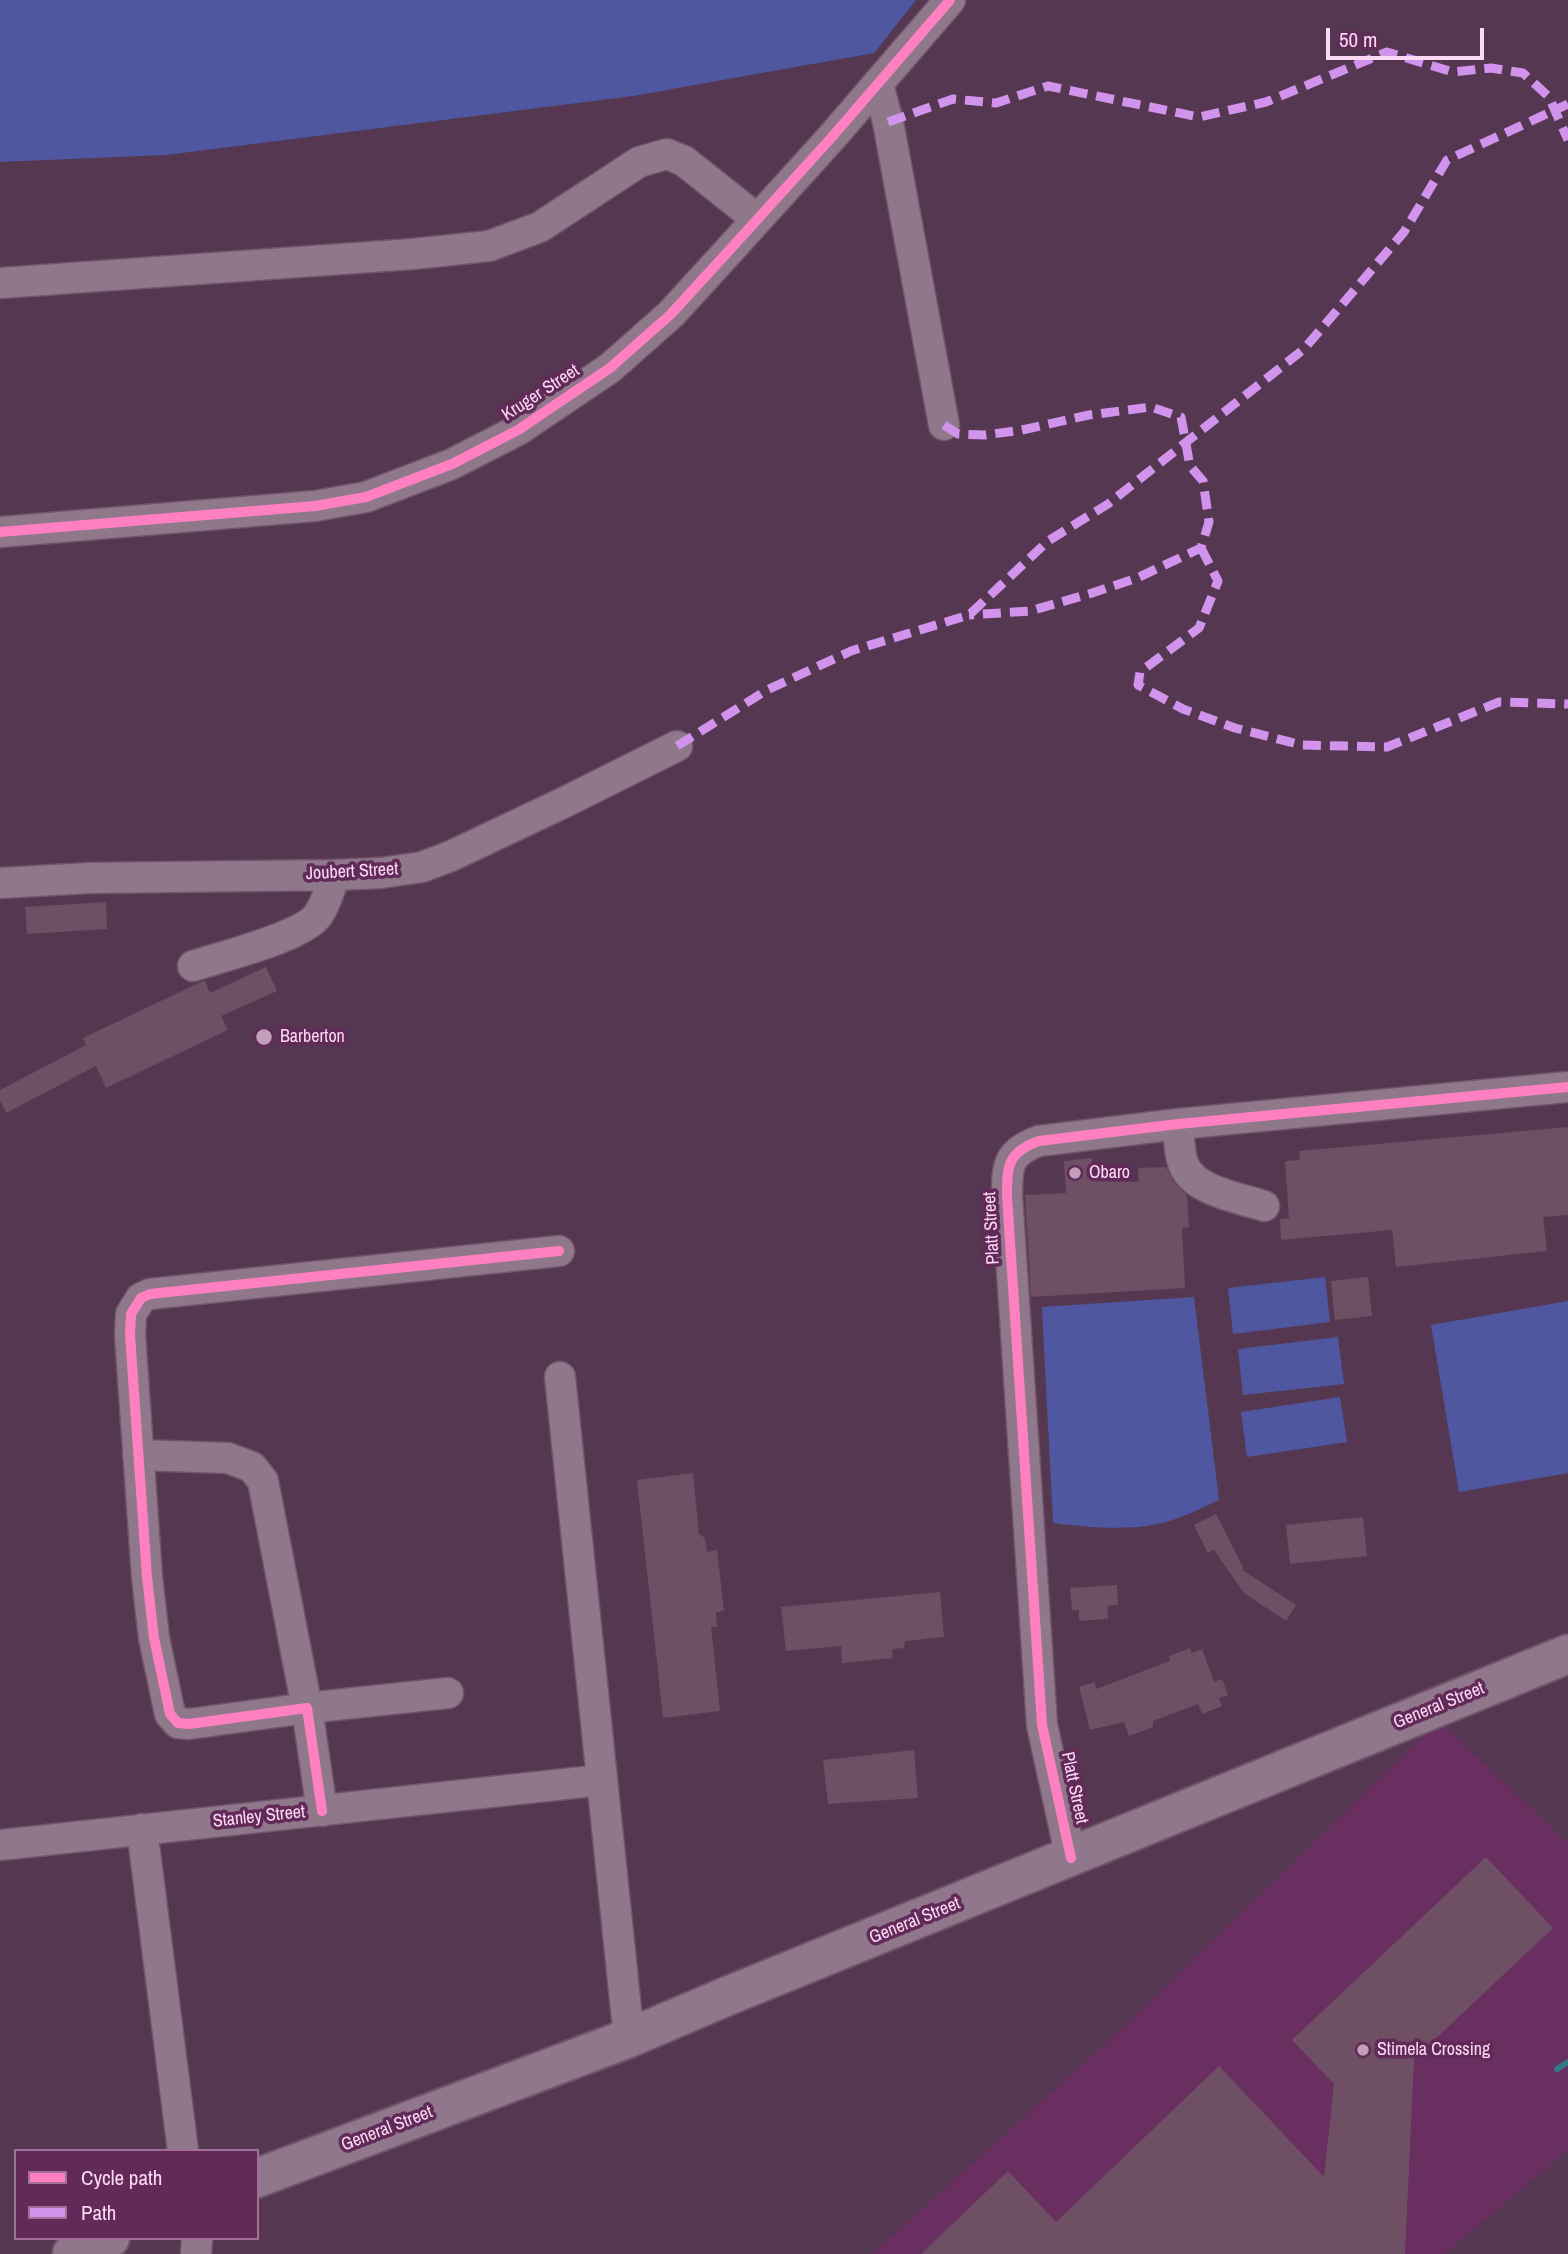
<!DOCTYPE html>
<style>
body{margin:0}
#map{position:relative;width:1568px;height:2254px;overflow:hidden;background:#553751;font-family:"Archivo Narrow",sans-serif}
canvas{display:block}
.legend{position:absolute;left:14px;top:2149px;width:245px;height:91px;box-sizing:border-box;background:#622a59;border:2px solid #a07097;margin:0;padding:9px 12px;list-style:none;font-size:21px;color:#fcd9f4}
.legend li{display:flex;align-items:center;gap:14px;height:35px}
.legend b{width:35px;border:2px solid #a07097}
.scale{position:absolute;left:1326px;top:28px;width:158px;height:32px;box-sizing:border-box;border:4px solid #fcd9f4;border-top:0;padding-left:9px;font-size:21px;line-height:24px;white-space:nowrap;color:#fcd9f4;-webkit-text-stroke:5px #622a59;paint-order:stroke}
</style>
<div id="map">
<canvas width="1568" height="2254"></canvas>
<ul class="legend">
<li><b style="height:9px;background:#ff80c0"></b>Cycle path</li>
<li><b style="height:9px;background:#d193ec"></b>Path</li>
</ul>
<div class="scale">50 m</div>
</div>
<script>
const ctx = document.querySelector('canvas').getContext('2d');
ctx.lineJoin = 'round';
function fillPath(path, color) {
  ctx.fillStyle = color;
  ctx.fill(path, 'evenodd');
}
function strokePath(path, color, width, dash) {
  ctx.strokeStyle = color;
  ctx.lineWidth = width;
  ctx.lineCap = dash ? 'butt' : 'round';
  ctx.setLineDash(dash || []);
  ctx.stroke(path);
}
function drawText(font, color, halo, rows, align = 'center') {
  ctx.font = font + ' "Archivo Narrow",sans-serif';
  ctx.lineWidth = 7;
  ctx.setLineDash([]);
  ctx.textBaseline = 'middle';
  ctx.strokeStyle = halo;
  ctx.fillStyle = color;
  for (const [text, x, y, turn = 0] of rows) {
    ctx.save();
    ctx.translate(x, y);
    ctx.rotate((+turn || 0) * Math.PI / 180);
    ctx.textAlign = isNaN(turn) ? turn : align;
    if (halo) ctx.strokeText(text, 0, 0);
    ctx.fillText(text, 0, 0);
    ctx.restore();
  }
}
fillPath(new Path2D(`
 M1439,1721L1568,1843V2150L1444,2254H872L1125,2026Z`), '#6a2f61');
fillPath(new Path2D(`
 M0,0H916L874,53L633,96L166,155L0,162Z
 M1325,1277L1330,1322L1233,1334L1228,1288Z
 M1194,1297L1219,1500C1199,1509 1179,1520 1157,1524C1127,1531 1084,1527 1053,1523L1042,1307Z
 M1568,1301V1473L1459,1492L1431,1325Z
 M1338,1337L1344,1384L1243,1395L1238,1349Z
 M1340,1397L1347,1442L1247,1457L1241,1412Z`), '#4f57a0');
strokePath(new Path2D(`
 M1557,2069L1568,2062`), '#337989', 6);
fillPath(new Path2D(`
 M106,902L107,929L27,934L25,907Z
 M266,967L277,991L221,1016L228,1030L106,1088L96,1066L6,1113L0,1100V1090L86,1045L83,1038L203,981H205L210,993Z
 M1568,1127V1215L1543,1217L1547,1251L1396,1267L1392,1230L1281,1240L1280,1219L1289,1218L1285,1161L1300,1160L1299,1151Z
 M1092,1158L1094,1181L1139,1182L1138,1168L1166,1167L1173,1181L1187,1195L1189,1227L1182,1228L1185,1288L1031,1297L1025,1195L1066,1193L1064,1161Z
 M1368,1277L1372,1316L1335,1320L1331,1281Z
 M693,1473L699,1534L705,1538L707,1552L717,1550L724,1611L716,1612L717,1627H711L720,1711L663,1718L637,1480Z
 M1216,1514L1244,1569H1241L1296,1605L1286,1621L1244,1593L1214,1550L1208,1553L1194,1525Z
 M1363,1517L1367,1556L1290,1564L1286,1525Z
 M1117,1585L1118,1605L1107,1606L1108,1619L1079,1621V1610H1072L1070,1588Z
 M940,1592L944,1637L905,1641L904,1648L892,1649L893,1658L842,1663L841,1646L786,1651L781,1607Z
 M1190,1648L1192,1653L1202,1649L1214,1682L1222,1679L1228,1695L1219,1698L1222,1706L1202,1714L1198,1704L1153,1721V1727L1129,1736L1124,1722L1090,1730L1079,1687L1095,1682L1096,1689L1170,1661L1169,1656Z
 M914,1750L918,1798L828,1804L823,1760Z
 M1486,1857L1553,1928L1414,2059L1405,2254H921L1008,2171L1056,2222L1219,2066L1324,2177L1334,2084L1292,2040Z`), '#6e4f63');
const minor = new Path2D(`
 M878,84L888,122L944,425
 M0,283L413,254L489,246L540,227L639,162L667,154L684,161L757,219
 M0,532L315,506L366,497L452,464L518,430L610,368L671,314L725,255L832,137L950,0
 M0,883L90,878L335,875L381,873L422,867L451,856L565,802L677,746
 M193,966C220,957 303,937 318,915C326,904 330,888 335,875
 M1178,1124C1179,1137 1179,1151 1183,1163C1192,1191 1240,1198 1264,1206
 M560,1377L629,2038
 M138,1455L228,1458L252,1467L263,1481L307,1708L448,1693
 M322,1811L307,1708L189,1724L178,1723L170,1714L154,1638L147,1577L130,1335L131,1314L141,1298L150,1294L559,1251
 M142,1829L183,2151
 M0,1845L602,1780
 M1071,1858L1042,1725L1007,1196C1007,1165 1008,1152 1039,1141L1178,1124L1568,1087
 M196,2254L197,2238`);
const major = new Path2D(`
 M257,2178L629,2038L725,1997L1568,1654
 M72,2254L110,2238`);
strokePath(minor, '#6f546a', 33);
strokePath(major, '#6f546a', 42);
strokePath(minor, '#90788b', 30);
strokePath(major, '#90778b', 38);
strokePath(new Path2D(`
 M888,122L953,99L996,103L1048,86L1199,117L1266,102L1387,52L1453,72L1491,68L1523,73L1549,97L1568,140
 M944,425L958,434L985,435L1022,430L1089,415L1151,407L1181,417L1190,466L1203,481L1209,522L1201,548L1137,578L1089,594L1030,611L969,615
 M1201,548L1218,581L1199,628L1140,672L1138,685L1183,709L1235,728L1302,745L1387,747L1499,702L1568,704
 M677,746L767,690L851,651L969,615L1048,541L1108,504L1304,349L1404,232L1447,160L1568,104`), '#d193ec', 9, [18, 9]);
strokePath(new Path2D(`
 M0,532L315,506L366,497L452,464L518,430L610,368L671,314L725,255L832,137L950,0
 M322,1811L307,1708L189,1724L178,1723L170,1714L154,1638L147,1577L130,1335L131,1314L141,1298L150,1294L559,1251
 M1071,1858L1042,1725L1007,1196C1007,1165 1008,1152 1039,1141L1178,1124L1568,1087`), '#ff80c0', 10);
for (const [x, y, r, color] of [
 [264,1037,9,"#c2a0bb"],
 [1075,1173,7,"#c2a0bb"],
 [1363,2050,7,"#c2a0bb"]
]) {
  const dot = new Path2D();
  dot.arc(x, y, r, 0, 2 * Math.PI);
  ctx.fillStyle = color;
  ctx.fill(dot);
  strokePath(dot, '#622a59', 2.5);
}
drawText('18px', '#fcd9f4', '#622a59', [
 ["Kruger Street",541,393,-33],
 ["Joubert Street",352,872,-3],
 ["Platt Street",992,1228,-93],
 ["General Street",1439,1706,-22],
 ["Platt Street",1074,1788,78],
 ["Stanley Street",259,1817,-6],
 ["General Street",915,1921,-22],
 ["General Street",387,2129,-21]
]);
drawText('18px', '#fcd9f4', '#622a59', [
 ["Barberton",280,1037],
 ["Obaro",1089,1173],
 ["Stimela Crossing",1377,2050]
], 'left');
</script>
